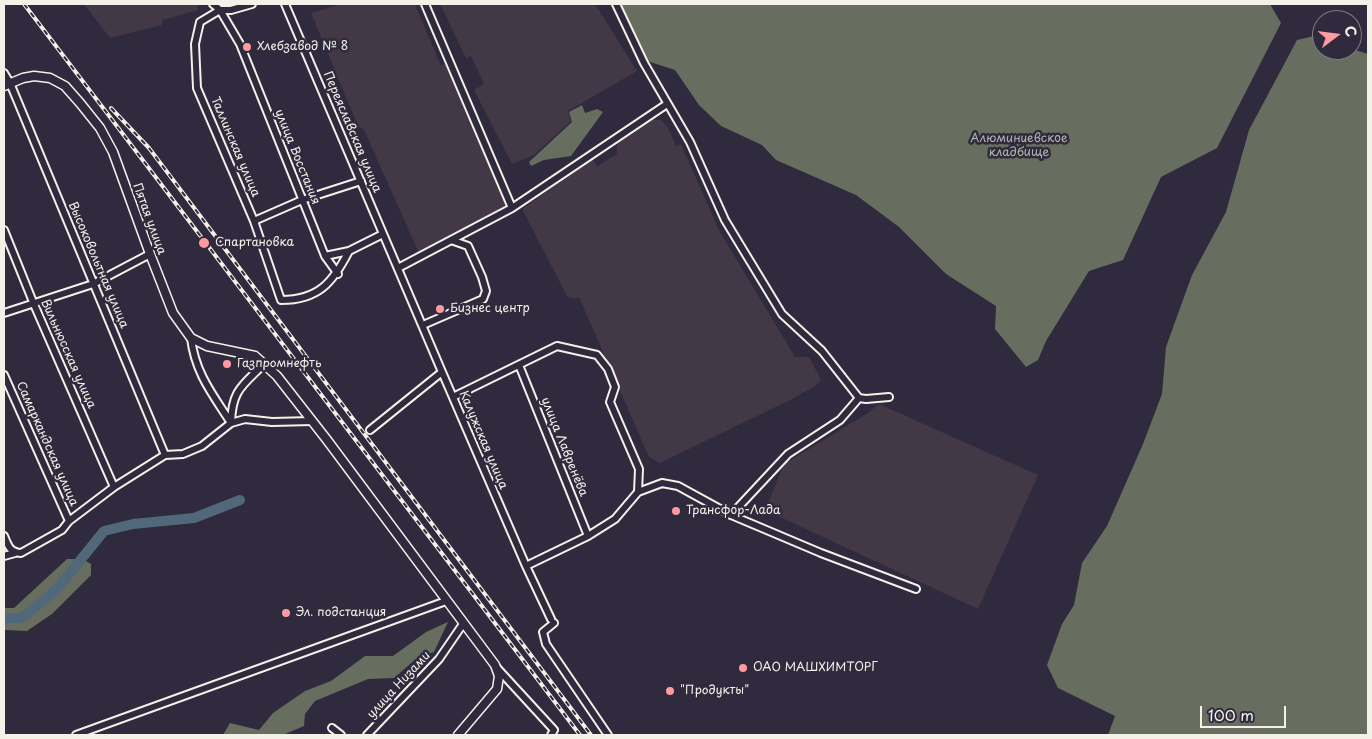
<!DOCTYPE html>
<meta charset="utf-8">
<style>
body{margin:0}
#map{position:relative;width:1372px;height:739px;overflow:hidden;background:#2f2a3d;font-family:"Playpen Sans",sans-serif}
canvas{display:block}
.frame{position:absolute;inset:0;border:5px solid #f4f1e8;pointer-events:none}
.north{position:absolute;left:1312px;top:10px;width:50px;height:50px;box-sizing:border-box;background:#2f2a3d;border:1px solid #7e7a81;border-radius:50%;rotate:75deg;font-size:14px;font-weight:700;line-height:20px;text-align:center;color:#f4f1e8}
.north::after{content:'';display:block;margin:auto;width:18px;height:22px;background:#ff9aa2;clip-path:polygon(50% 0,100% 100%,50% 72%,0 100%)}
.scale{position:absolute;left:1200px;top:706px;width:86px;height:22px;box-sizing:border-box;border:2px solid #f4f1e8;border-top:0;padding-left:6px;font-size:15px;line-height:18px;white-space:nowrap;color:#f4f1e8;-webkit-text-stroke:4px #2f2a3d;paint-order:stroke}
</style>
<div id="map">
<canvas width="1372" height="739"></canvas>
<div class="frame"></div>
<div class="north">С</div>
<div class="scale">100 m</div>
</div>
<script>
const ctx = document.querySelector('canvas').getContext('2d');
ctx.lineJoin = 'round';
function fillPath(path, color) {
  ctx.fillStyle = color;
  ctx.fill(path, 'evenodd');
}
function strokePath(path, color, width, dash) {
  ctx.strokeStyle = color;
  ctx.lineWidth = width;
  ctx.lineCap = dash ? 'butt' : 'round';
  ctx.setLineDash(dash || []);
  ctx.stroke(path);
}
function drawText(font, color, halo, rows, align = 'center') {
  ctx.font = font + ' "Playpen Sans",sans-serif';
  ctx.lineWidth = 5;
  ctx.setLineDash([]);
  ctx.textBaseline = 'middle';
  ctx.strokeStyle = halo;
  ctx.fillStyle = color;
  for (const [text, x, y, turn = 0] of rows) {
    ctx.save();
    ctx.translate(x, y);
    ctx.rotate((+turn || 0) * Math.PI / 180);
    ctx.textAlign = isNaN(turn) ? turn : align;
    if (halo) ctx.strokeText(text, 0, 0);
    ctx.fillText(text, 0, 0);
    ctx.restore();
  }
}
fillPath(new Path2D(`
 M84,4H196L198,10L162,20V25L110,38Z
 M341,4H415L441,66L445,64L506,205L419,253L364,130L358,126L311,13Z
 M440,4H595L637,71L568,111L571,121L534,155L512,164L474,90L484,84L471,56L466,58Z
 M651,120H661L668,127L676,146L681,144L720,232L795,357H809L821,380L815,386L792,399L660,463L649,457L579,297L574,299L567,296L522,209L593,159L597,166L617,154V143Z
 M879,404L1038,475L978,609L765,510L784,464L868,413Z`), '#423846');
fillPath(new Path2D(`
 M619,4H1270L1281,23L1217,148L1161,177L1123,260L1089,271L1046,341L1038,360L1026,367L995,329L996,306L946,274L899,227L856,195L776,160L762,145L721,126L699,105L675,70L647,61Z
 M1314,36L1322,39V50L1352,49L1368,54V735H1108L1115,716L1058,688L1047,665L1062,624L1074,605L1082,563L1107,526L1143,444L1162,394L1166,347L1192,275L1226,212L1249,130L1297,40Z
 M582,105L585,113L597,109L603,112L571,156L544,160L531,166L529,162L572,122L569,112Z
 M67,559H82L91,564V575L52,614L27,631L4,630V608H14Z
 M448,622L434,652L417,658L394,678L368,679L315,701L305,714L304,726L283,735H223L230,723L259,730L273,713L305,691L331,681L365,656H393L426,632Z`), '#676d5f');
strokePath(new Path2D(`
 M4,618H22L57,589L104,531L133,524L194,518L240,500`), '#51687b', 10);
const minor = new Path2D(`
 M213,4L220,10H231L252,4
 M285,4L442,372L526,566L551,619
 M425,4L512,208
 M616,4L644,63L690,142L725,220L782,314L822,351L859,398
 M4,73L10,83L165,455
 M254,221L302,200L361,181
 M4,230L33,302L114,487
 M349,251C333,282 319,300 281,300L254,221L197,88L195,44L200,22L220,10L240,44L325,256L349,251L383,234
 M325,256L338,274
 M398,268L512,208L667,104
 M4,313L93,284L150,254
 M423,325L483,299L486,291L482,277L468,246L451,240
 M191,338C195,373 213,395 231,423L245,419L272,422L312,421
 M519,365L588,536
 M4,375L69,521
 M453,397L557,346L597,355L608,369L615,387L610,402L639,469L638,492
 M370,430L442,372
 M731,515L788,454L840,420L859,398L866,399L889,397
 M4,536C8,545 9,552 21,553L62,530L69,521L114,487L165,455L183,454L202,446L231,423C232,390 242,386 264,364
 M4,556L15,553
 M526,566L588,536L615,519L638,492L662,483L678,486L731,515L821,553L916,589
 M554,623L543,632L546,644L608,735
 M497,668L554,730L551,735
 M332,728L341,735
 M76,735L446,601
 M367,735L439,659L463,624`);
const tertiary = new Path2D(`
 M4,86L23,78L34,76L50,78L65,86L80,103L100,128L113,152L150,254L173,313L191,338L207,346L255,356L277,376L327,440L495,665L499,676L497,689L458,735`);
strokePath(minor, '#f4f1e8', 10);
strokePath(tertiary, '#f4f1e8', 11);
strokePath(minor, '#2f2a3d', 6);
strokePath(tertiary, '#2f2a3d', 8);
const rail = new Path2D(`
 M24,4L580,735
 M111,108L149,148L591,735`);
strokePath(rail, '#f4f1e8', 4);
strokePath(rail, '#2f2a3d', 2, [5.5]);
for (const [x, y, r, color] of [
 [247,47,5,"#ff9aa2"],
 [204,243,6,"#ff9aa2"],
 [440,309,5,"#ff9aa2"],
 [227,364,5,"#ff9aa2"],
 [676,511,5,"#ff9aa2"],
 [286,613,5,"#ff9aa2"],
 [743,668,5,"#ff9aa2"],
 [670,691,5,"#ff9aa2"]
]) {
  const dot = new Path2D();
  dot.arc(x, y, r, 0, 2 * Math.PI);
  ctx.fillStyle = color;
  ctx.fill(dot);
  strokePath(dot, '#2f2a3d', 2);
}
drawText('12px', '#f4f1e8', '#2f2a3d', [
 ["Хлебзавод № 8",257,47],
 ["Спартановка",215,243],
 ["Бизнес центр",450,309],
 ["Газпромнефть",237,364],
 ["Трансфор-Лада",686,511],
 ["Эл. подстанция",296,613],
 ["ОАО МАШХИМТОРГ",753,668],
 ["\"Продукты\"",680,691]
], 'left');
drawText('12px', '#f4f1e8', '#2f2a3d', [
 ["Переяславская улица",352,132,67],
 ["Таллинская улица",235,147,67],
 ["улица Восстания",297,157,68],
 ["Пятая улица",149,219,70],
 ["Высоковольтная улица",98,265,67],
 ["Вильнюсская улица",68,354,66],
 ["Калужская улица",483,440,67],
 ["Самаркандская улица",47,444,66],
 ["улица Лавренёва",564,447,68],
 ["улица Низами",399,685,-47]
]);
drawText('12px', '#b5b6aa', '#2f2a3d', [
 ["Алюминиевское",1019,139],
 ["кладбище",1019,153]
]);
</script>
